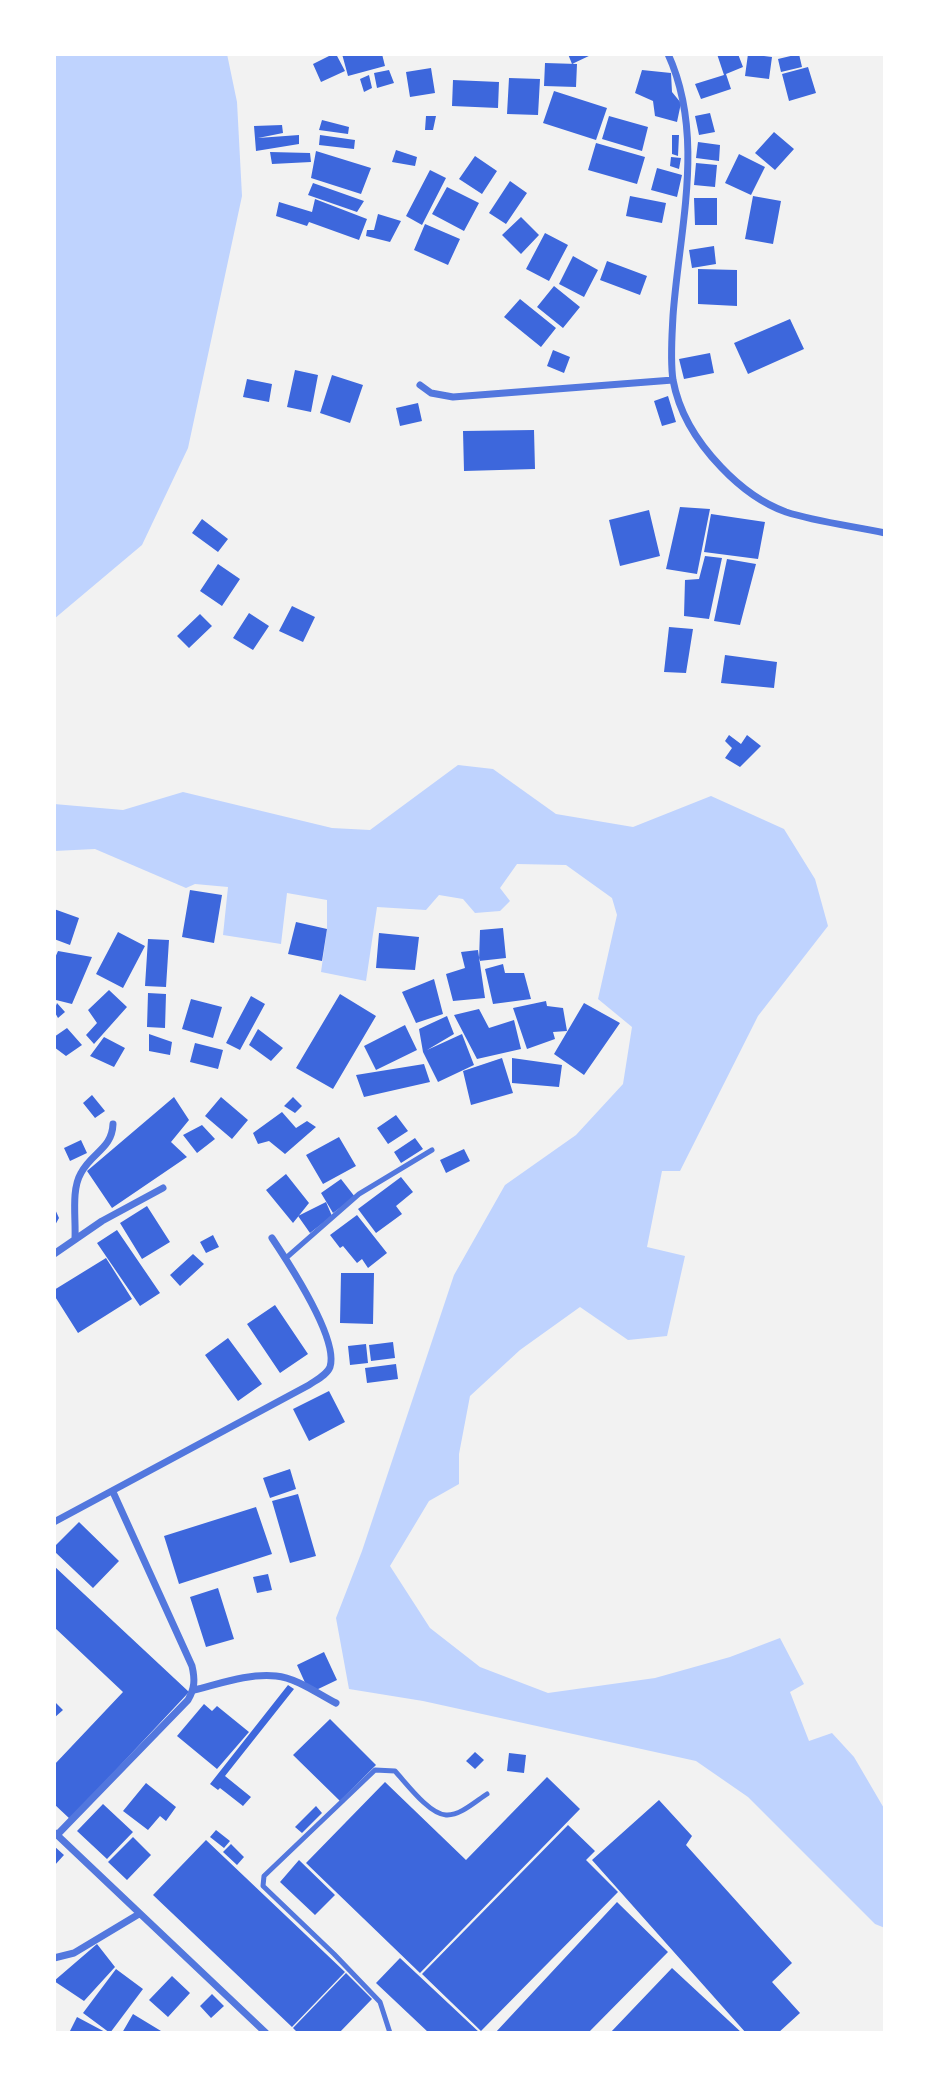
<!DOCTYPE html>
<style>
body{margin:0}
#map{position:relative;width:939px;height:2087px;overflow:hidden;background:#f2f2f2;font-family:"Alegreya Sans",sans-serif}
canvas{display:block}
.frame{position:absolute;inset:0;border:56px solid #fff;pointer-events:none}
</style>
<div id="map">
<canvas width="939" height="2087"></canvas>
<div class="frame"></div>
</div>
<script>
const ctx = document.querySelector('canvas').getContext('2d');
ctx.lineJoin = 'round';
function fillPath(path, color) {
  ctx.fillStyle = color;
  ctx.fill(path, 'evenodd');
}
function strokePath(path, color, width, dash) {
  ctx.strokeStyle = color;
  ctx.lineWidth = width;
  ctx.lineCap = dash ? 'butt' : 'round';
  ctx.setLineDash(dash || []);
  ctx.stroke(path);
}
fillPath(new Path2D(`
 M54,54H227L237,102L242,196L188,448L142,545L54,619Z
 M458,765L493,769L556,814L633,827L711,796L784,829L815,879L828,926L758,1016L680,1171H662L647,1247L685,1256L667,1336L628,1340L580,1307L520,1350L470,1396L459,1454V1484L429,1501L390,1566L430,1628L480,1667L548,1693L655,1678L730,1657L780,1638L804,1684L790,1692L809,1741L832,1733L854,1757L885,1810V1928L875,1924L748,1797L696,1761L423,1701L349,1689L336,1618L362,1551L454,1275L505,1185L576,1135L623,1084L632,1027L598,999L617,915L612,898L566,865L517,864L500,888L510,901L500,911L475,913L463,899L439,895L426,910L377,907L366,981L321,972L327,929V900L287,893L281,944L223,935L228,887L195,884L186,888L95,849L54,851V804L123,810L183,792L332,828L370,830Z`), '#bfd3fe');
fillPath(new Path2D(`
 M333,54H336L345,71L321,82L313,64Z
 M342,54H382L385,66L348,76Z
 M568,54H593L572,64Z
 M717,54H738L743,67L726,74L731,89L701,99L695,84L724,75Z
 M748,54L772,57L769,79L745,76Z
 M799,54L802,67L781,72L778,59Z
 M545,63L577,64L576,87L544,86Z
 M808,67L816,93L789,101L782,74Z
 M431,68L435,93L410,97L406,72Z
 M389,70L394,83L377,88L374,73Z
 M642,70L671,73L672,92L681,103L677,122L655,116L653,101L635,93Z
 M369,75L372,88L364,92L360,79Z
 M509,78L540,79L538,115L507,114Z
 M453,80L499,82L498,108L452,106Z
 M554,91L607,108L596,140L543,123Z
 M710,113L715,132L699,135L695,116Z
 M426,116H436L433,130H425Z
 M609,116L648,127L642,151L602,139Z
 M322,120L349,127L348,134L319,130Z
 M282,125L283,133L258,138L299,135V144L256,151L254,126Z
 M774,132L794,149L775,170L755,153Z
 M320,135L355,140L354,149L319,145Z
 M672,135H679L678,156L672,154Z
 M698,142L720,145L719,161L696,158Z
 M596,143L645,157L637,184L588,170Z
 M396,150L417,157L415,166L392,162Z
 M316,151L371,168L361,194L311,178Z
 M270,152L310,153L311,162L272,164Z
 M739,154L765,167L751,195L725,183Z
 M475,156L497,171L482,194L459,179Z
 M671,157L681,158L679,169L670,166Z
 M696,163L717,165L715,187L694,185Z
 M657,168L682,175L677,197L651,190Z
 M430,170L446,178L422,225L406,216Z
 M510,181L527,193L506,224L489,213Z
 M313,183L364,201L357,212L308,195Z
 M447,187L479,203L464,231L432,214Z
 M630,196L666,203L662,223L626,216Z
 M753,196L781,201L773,244L745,239Z
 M694,198H717V225H695Z
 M315,199L367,219L359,240L309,222L307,226L276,216L279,202L312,212Z
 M378,214L401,221L390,242L366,236L367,230H374Z
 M521,217L539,235L521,254L502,235Z
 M425,224L460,239L448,265L414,250Z
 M545,233L568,245L549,281L526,269Z
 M714,246L716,264L692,268L689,250Z
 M573,256L598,270L584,297L559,284Z
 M607,261L647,276L640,295L600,280Z
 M698,269L737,270V306L698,304Z
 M554,286L580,307L563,328L537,307Z
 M520,299L556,328L541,347L504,317Z
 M790,319L804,349L748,374L734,343Z
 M553,350L570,357L564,373L547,366Z
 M710,353L714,373L684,379L679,359Z
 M295,370L318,375L311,412L287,407Z
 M332,375L363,385L350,423L320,413Z
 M247,379L272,384L269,402L243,397Z
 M668,396L676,422L662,426L654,401Z
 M418,403L422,421L400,426L396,408Z
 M534,430L535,469L464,471L463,431Z
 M680,507L710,509L697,574L666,569Z
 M649,510L660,556L620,566L609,520Z
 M711,514L765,522L758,559L704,552Z
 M202,519L228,539L218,552L192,533Z
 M705,556L722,558L709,619L684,616L685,580L699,579Z
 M727,559L756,564L740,625L714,621Z
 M218,564L240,579L222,606L200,591Z
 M292,606L315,617L303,642L279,631Z
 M249,613L269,626L253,650L233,638Z
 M200,614L212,626L189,648L177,636Z
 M669,627L693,629L686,673L664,672Z
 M725,655L777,662L774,688L721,683Z
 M729,735L741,744L747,735L761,746L740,767L725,758L732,748L725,741Z
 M190,890L222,895L214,943L182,937Z
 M54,909L79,918L70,945L54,939Z
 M296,922L327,929L322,961L288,954Z
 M503,928L506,958L479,961L480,930Z
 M118,932L145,946L123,988L96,974Z
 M379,933L419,937L415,970L376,968Z
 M148,939L169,940L166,987L145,986Z
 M478,950L485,998L453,1001L446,974L465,968L461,952Z
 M58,951L92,957L72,1004L56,1000L54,996V960Z
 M503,964L505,973H524L531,999L493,1004L485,969Z
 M434,979L443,1014L416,1023L402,992Z
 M109,990L127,1007L94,1044L86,1035L97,1023L88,1010Z
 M148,993L166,994L165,1028L147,1027Z
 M340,994L376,1016L333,1089L296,1068Z
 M251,996L265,1004L240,1050L226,1043Z
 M191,999L222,1007L213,1038L182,1029Z
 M546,1001L547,1006L563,1008L567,1031L553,1032L555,1039L527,1049L513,1008Z
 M57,1003L65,1012L58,1018L54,1011Z
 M584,1003L620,1023L584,1075L554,1054Z
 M479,1009L489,1028L514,1020L521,1049L477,1059L454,1015Z
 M447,1016L454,1034L427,1050L462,1034L474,1065L438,1082L423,1052L419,1029Z
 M405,1025L417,1050L376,1070L364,1046Z
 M67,1028L82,1045L66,1056L54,1047V1037Z
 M258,1029L283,1048L271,1061L249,1045Z
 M149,1034L172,1042L170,1055L149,1051Z
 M104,1037L125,1048L114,1067L90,1056Z
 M195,1043L223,1050L218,1069L190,1062Z
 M502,1058L513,1093L471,1105L463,1071Z
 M512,1058L562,1065L559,1087L512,1083Z
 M424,1064L430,1082L364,1097L356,1075Z
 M92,1095L105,1111L95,1118L83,1103Z
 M174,1097L189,1120L171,1142L187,1157L112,1208L87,1171Z
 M221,1097L248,1120L232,1139L205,1116Z
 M293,1097L302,1106L295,1113L284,1106Z
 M282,1112L296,1128L307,1121L316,1127L285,1154L269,1141L258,1144L253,1133Z
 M396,1115L408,1131L388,1144L377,1128Z
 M202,1125L215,1139L197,1153L183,1135Z
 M339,1137L356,1166L323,1184L306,1155Z
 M415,1138L423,1149L401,1163L394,1152Z
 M81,1140L87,1153L70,1161L64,1148Z
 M464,1149L470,1161L446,1173L440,1160Z
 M286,1174L309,1203L293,1223L266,1190Z
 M401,1177L413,1192L396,1206L402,1214L376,1233L358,1209Z
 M341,1179L355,1197L333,1213L321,1193Z
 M326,1202L332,1216L310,1233L298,1216Z
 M147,1206L170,1242L142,1259L120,1223Z
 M54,1207L59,1218L54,1227Z
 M357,1215L387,1253L368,1268L362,1259L357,1263L343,1246L340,1248L330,1235Z
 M117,1230L160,1293L140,1306L97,1243Z
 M213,1235L219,1247L206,1253L200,1242Z
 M193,1254L204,1264L180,1286L170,1275Z
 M106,1258L132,1299L78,1333L54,1295V1290Z
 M341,1273H374L373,1324L340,1323Z
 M275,1305L308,1354L280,1373L247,1324Z
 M228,1338L262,1384L238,1401L205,1355Z
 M393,1342L395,1358L371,1361L369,1345Z
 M366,1344L368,1363L350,1365L348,1346Z
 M396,1364L398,1379L367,1383L365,1368Z
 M329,1391L345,1422L309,1441L293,1409Z
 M290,1469L296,1489L270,1498L263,1478Z
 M298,1494L316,1556L290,1563L272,1501Z
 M256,1507L272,1554L179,1584L164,1536Z
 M79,1522L119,1561L93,1588L54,1551V1547Z
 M54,1566L189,1692L70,1819L54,1804V1765L123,1692L54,1627Z
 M268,1574L272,1590L257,1593L253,1577Z
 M218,1588L234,1639L206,1647L190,1597Z
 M324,1652L337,1680L314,1691L307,1687L297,1665Z
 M288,1685L294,1689L225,1776L251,1797L243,1806L220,1788L218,1790L210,1784Z
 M54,1701L63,1710L54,1718Z
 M204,1704L212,1711L217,1706L249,1732L217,1769L177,1736Z
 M330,1719L376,1765L340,1801L293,1755Z
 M475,1752L484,1760L475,1769L466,1761Z
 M509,1753L526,1755L524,1773L507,1771Z
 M547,1777L580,1809L420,1973L306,1863L385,1782L466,1860Z
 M146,1783L176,1807L166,1821L160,1816L148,1830L123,1811Z
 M659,1800L692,1836L686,1845L792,1963L772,1982L800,2013L778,2033H746L592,1860Z
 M103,1804L133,1832L107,1859L77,1831Z
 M316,1806L322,1813L302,1833L295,1827Z
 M568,1825L595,1851L586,1860L618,1892L481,2031L422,1974Z
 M216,1830L230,1841L224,1848L210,1837Z
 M133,1837L151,1855L127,1880L108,1862Z
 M206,1840L345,1972L292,2027L153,1895Z
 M231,1844L244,1857L237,1865L223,1852Z
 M54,1846L64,1855L54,1866Z
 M299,1860L335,1895L315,1915L280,1882Z
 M617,1902L668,1952L588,2033H495Z
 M97,1944L115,1967L84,2001L54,1981Z
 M400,1958L480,2033H429L376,1983Z
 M672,1968L742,2033H610Z
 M116,1969L143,1989L110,2033L83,2013Z
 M346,1973L372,1999L339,2033H298L293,2028Z
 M172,1976L190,1993L168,2017L149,2000Z
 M212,1994L224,2006L211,2018L200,2006Z
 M133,2014L161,2031L160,2033H122Z
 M77,2017L107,2033H69Z`), '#3d67dc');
strokePath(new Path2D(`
 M286,1258L359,1194L432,1150
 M390,2033L380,2002L334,1954L263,1886L264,1876L375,1770L395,1771C407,1784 429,1814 446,1815C460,1816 476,1801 487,1794`), '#5277de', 5);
strokePath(new Path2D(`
 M668,54C706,137 679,230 673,316C672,336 670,360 673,380C679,413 698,443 721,467C739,486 761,503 786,512C817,522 853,526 885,533
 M420,385L431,393L453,397L673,380
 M75,1238C76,1218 71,1190 81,1173C92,1152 112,1149 113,1124
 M54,1254L102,1221L163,1188
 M54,1522L309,1385C316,1380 327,1375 330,1367C339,1339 288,1262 272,1238
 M194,1690C219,1684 249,1673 276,1676C297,1678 318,1694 336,1703
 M55,1833L266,2033
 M57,1835L188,1700C195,1688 195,1679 192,1666L113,1492
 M54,1958L74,1953L139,1914`), '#5277de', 7);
</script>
